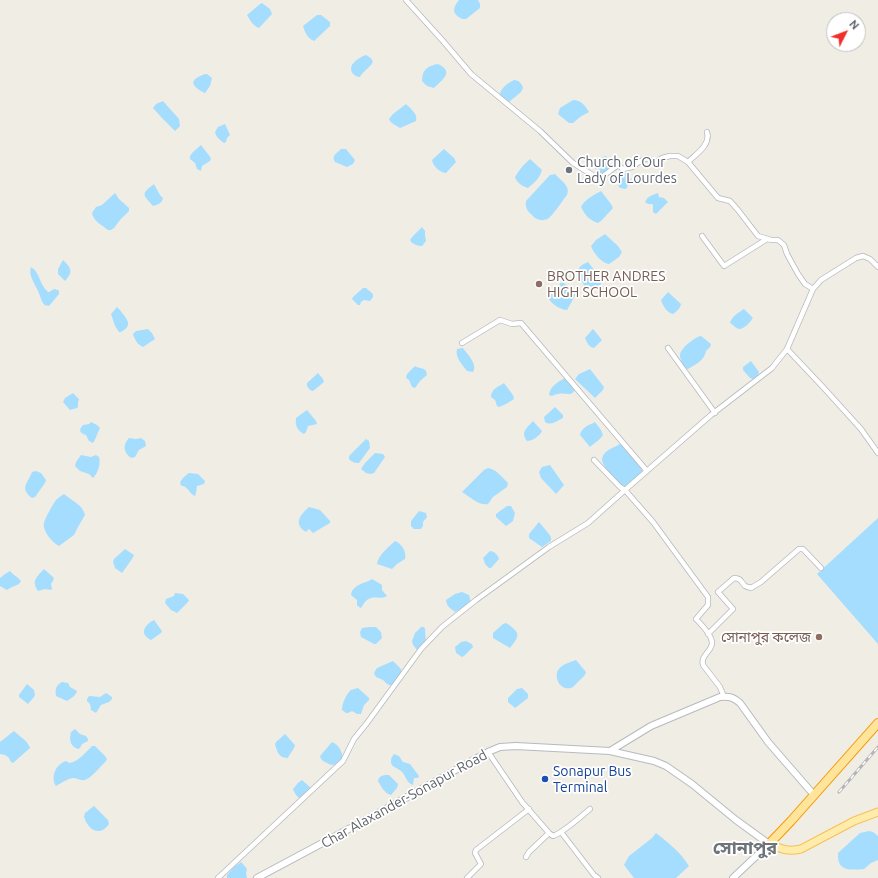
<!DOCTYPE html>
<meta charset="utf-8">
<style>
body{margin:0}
#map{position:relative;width:878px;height:878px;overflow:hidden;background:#f0ede5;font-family:Ubuntu,sans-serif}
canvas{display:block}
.north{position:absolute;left:826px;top:12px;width:40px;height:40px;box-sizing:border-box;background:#fff;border:1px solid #bec0c2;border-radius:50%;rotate:48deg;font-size:11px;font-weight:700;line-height:16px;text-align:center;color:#5c6166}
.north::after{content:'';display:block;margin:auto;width:14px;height:18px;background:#f02e2a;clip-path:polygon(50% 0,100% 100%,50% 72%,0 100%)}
</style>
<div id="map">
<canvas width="878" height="878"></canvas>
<div class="north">N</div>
</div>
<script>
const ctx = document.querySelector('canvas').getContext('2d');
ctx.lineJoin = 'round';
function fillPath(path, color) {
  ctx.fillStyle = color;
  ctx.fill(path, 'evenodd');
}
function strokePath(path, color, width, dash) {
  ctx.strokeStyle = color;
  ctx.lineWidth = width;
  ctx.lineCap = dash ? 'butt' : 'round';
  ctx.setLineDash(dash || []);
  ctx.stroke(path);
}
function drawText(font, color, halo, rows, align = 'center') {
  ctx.font = font + ' Ubuntu,"Noto Sans Bengali",sans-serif';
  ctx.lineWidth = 3.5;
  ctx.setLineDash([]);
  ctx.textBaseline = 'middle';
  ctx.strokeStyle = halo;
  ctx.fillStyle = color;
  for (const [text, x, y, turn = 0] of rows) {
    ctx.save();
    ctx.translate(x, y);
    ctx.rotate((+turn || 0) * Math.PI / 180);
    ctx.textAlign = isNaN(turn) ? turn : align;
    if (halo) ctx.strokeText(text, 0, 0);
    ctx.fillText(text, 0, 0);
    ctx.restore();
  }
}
fillPath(new Path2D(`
 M459,0H478L480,4V8L466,19H462C452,14 452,8 459,0Z
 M262,3L270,9L272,14L259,28C253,26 250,20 247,15L260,4Z
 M317,15H321L330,22V26L314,41C307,38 305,32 303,26Z
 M366,55C379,62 370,65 364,72C362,73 361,75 360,77C354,77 349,71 352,65C354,61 362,56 366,55Z
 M438,64C455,72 442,80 434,88L427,86L422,81C422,70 427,66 438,64Z
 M205,74H207L212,78L210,86L205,93C191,86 188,80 205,74Z
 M514,80C519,80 522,84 523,88L521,92L509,102C505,102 506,103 503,100C494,92 508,83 514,80Z
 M573,100C581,100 585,105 589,112L580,117L573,123H569L558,114L560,108Z
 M163,101L179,119L180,126L175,131L162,118L153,108L156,104Z
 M406,104C411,109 418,114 416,121L400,128C396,125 391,124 389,119L393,114Z
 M225,124L230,135L227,138L226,142L224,143C220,140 216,137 215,132L218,127Z
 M201,145L211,158L210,161L202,166L201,171L197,169L195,163L190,159V156L193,152Z
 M341,149H346L355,160L353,164L347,167L335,162C331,156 337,153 341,149Z
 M444,149L454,158L456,162L446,173C439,172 433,166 432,160Z
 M606,156L609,160V165L611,167L603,177L600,175V170L595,169V167C601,160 596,159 606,156Z
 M530,159L542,170C540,178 534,183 528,188C523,187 516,182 515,177C519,170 524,164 530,159Z
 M622,170L634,182L628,185L626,189L620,188L618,185V181L613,179L614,176L619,175Z
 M555,174C561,181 571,186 567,195C563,200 553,215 549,218C543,222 536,220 532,215C527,211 525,207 526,201L550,175Z
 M154,184C157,189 159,195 163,198C162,203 158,205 153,206C143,194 140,195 154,184Z
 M601,191L611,204L613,208L602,220L598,223C589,220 585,215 581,207C585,199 594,195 601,191Z
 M115,193L119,199L129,208V211L120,220L114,228L111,230H108C102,225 93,221 92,213L96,207L102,205Z
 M658,193L659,197L664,198L668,202L656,214L653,212V205L652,204H648L645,202C648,196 652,195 658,193Z
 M422,227L425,231V235L426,241L422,246C418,246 412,244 410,240L413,236Z
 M605,234L618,246L622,252L619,257L609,264C601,263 593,252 591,246L596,240Z
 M63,260C71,268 74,271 65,281L58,274V269Z
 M588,262L599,276L602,282C600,287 594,289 589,292C585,286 574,273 579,268C581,265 585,263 588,262Z
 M31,267C40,272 39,284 48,292H49L54,289L58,290L59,291V294L49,306C45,305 45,306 43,303C41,300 40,295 38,291C35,284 28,275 31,267Z
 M562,282L573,289L576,293L575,296L567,310C560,310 550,303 548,297Z
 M363,288H366L373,294V297L370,301L364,300L361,302L360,305H358L352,299L353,297Z
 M668,292L681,304C680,309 677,311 673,314C667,313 663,306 661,300Z
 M117,307C120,310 129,320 128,324C128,328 124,330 121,332H119L115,326L111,314Z
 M744,309L753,318C750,322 745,329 739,329C737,329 733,325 730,323C732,316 738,313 744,309Z
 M148,329L152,333L155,339L143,347C137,344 135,340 133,334L136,331Z
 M593,329L602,340L594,348C589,347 587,343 585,338Z
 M701,336L711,344L710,347L706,351C704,361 696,364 688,369L685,368C683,365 680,359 680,356C679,349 695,337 701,336Z
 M463,348C467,354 478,364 473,372L467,371C462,364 455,358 457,349Z
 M751,361L759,372L758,375L753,379L750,378L743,370V367Z
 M415,366C421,370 426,366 427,375L420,381L415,388L412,387L409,380L406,378L407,374Z
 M590,369L604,387L603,390L595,398L575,379L579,374Z
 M318,373L323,379L324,382L313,391L310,390L307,386V383Z
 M565,378L575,388C573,398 565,392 558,394C556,394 554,395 552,396L549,395C550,386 558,382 565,378Z
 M504,383L513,395L514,399L506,404L499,407L497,406L495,400L491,397C491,389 498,387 504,383Z
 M73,393L79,399L78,403V407L77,408L70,410L63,402L65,398Z
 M555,407L563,415V418C557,421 551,426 545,422L544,417Z
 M307,410L316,421L317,424L308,426L306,432L304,434C297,430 295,426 296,418Z
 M533,421L542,431C540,436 532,441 527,441C520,432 527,428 533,421Z
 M91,422L97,425L100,428C97,433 96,439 93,443L89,441L86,435C80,433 78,431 83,425L89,424Z
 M595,422L601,430L603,435C600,440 594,443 590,447L580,435C581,428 589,425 595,422Z
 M129,438L136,439L141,438L145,441L146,446L139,450L135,457L131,458C124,453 122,445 129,438Z
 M366,439L369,441L370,448L359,463C354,463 352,462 349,459V456Z
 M620,444C628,452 640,462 643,473L632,480L624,487C618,483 603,468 602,460C602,458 603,455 604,454C608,449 615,447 620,444Z
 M375,453L383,454L385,457L374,473L370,474L366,473L361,469L365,463Z
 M81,455L91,457L96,455L99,457C101,464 98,473 93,478L89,474L80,471L75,466L76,462Z
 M550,465L564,485L556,494L541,478L539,472L542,467Z
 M488,468C496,469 502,477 508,483L507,487L493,497L488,504C479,506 470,497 462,492L484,470Z
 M36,471L41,473L46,480L45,483L35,497L32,498C19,488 28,483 32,472Z
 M189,473L198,474L205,481L204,484L197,486L196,493L195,496C189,493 190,490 185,487C185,486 183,486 182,486C177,482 185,476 189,473Z
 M64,494C71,500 83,505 85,515L78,527L74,535L59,546C53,543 42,531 44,523C45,518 53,504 56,500C58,498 61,496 64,494Z
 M507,506H511L515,513L513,521L506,526L496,517V514Z
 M309,507L320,510L330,521V523L313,533L309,529L306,532C293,524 300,515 309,507Z
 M419,511L426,513L427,517L423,522V526L421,529H414L411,526V521Z
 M878,518V644L817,574Z
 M539,522L549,534L551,537V541L542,547L529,538V534Z
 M395,541C402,544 407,552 405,559L397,564L392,569L377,564C378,555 389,547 395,541Z
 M125,549L134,555L132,559L122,573L115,568L113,562L114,559Z
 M490,551C494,551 498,555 499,559L491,568H489L485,564L483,558Z
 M44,569L53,577L54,579L51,584L52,589L51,590L45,589L38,591C31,580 37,577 44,569Z
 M10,571C13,575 18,577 21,581L19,584L10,588L7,590L0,586V578L5,574Z
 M372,579L382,585V590L387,596C381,600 373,595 367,600C365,601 363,605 361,608L359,607L357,605V600L351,595C353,584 364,584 372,579Z
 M462,592L469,595L471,603L455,612C450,608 447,607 446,600L455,594Z
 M175,593L183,594L189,600L188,602L177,613L171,610L165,603L166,599L174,596Z
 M154,620L162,631L161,633L151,640C139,634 144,625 154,620Z
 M506,623C510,625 512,627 515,630C521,636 514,642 510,648L493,638V633L503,624Z
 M369,627H376L381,632L382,638L376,644H374L361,637L360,632L362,628Z
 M421,627H424L425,629L426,643L418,651L413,645L412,641L415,633Z
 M466,641L472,644L473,647L464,656L462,657L456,653L455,647L461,642Z
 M576,660L586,672C585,677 581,678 578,682C575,684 574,687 571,688C559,691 553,675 559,669C562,664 571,662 576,660Z
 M393,661L401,669V672L392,686L387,684L383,680L376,677L374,673L377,668Z
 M62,682L68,683L70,687L77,691C76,696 71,698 67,701L56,696C55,689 56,685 62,682Z
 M27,684L34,690L35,695L34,697L28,704L19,697V695Z
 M358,688L369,698V700L364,705L361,714H357L352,711L348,713H346L342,710C342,704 346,694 351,690C353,689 355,689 358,688Z
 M522,688L528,694V698L515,708L508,702V698L517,689Z
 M106,693L112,697V699L109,702L101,705L96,713L91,710L90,704L87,701V699L89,696L100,697Z
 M75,729L80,734L86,736L88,739V741L82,744L80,748L78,749C70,746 69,740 71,732Z
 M14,731C19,736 28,741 30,748L13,763L11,762C8,756 7,755 0,754V742Z
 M285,734L295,745C294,750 290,753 288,758C279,758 277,752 275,744L276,742Z
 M332,742C339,745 341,750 343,757C337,762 335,768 327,763C323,761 321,760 320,756Z
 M92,746H95L105,756L107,759L106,761C101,766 91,778 85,780C80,781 77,778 73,778C67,779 61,783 56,786C50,777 56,764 66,761L69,763C78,762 85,753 92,746Z
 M394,754L399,756L403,762L410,764L419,776L418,778H414L413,785C406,783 406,775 401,771C396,767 390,767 391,760C392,756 392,757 394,754Z
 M389,775L398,784L397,788L391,795C384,793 381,786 378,781C379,775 384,775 389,775Z
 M302,780L311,788L302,800C297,797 295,794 293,789L298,783Z
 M94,806L108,820L109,824C99,838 88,829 84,817L85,813Z
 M869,831L873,832L878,836V860L871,863L864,869C850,870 837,872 838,853L860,833Z
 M656,833C669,843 680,852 689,866L676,878H634L624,865L629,856L652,838Z
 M241,862L243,864L247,869L246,873L247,878H227V875L234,867Z`), '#a5ddff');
const minor = new Path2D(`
 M406,0L443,41L471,74L540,131L573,163L599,179L618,165L623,169L632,167L639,162L647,158L655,163L662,158L670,156H678L688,162L718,198L730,201L738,210L758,236L771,240H778L784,245L787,254L798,274L805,284L813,289
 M688,162C696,154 711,145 707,132
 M702,236L724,266L767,239
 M462,343L500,320L512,324L521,323L647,471
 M668,348L715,413
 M787,349L822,386L861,429L878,453
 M594,460L620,487L625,490L653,522L708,597V605L696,619C701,624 711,635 712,642C713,651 700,655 703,665L720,687L724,697
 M708,634L733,609L718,592L734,578C741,578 741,582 745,586C747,587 749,587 751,588L761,582L799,549H803L821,568
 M488,752L522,802L549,833L553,836C564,832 580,817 590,809
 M561,832L594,875L598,878
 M526,857L529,852L549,833
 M218,878L343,761L354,739L367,723L421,649L442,627L476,600L549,547L588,523L625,490L711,415L772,368L787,349L813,289L821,280L856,258L863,256L870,259L878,267
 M467,878L481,864L475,853L476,850L529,809`);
const secondary = new Path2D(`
 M610,751L651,726L720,697C729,696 733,697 740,703L768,742L814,795
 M257,878L373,816L488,752L500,747L516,746L610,751L654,761L666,766L692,784L736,820L769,844L733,878`);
const primary = new Path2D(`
 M769,844C782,849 787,852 801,849L854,821L878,812`);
const trunk = new Path2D(`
 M769,844L791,821L878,723`);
strokePath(minor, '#b5b8bc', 6);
strokePath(secondary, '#b6babf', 8);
strokePath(primary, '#f7c056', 9);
strokePath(trunk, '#f49900', 10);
strokePath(minor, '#fff', 4.5);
strokePath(secondary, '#fff', 6);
strokePath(primary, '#ffecaa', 7);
strokePath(trunk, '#ffe49b', 8);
const rail = new Path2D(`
 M839,792L878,747`);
strokePath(rail, '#b4b5b6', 3);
strokePath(rail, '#fff', 1.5, [4.5]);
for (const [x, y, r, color] of [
 [569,170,4,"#6b7280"],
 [539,284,4,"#8d6e63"],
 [819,637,4,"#8d6e63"],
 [545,779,4,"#1a4fb4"]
]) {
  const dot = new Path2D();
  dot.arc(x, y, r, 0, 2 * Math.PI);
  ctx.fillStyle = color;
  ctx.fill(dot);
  strokePath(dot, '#fff', 1.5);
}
drawText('14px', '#5b616d', '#fff', [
 ["Church of Our",577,162],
 ["Lady of Lourdes",577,178]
], 'left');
drawText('14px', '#785e54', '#fff', [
 ["BROTHER ANDRES",547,276],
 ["HIGH SCHOOL",547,292],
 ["সোনাপুর কলেজ",811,637,"right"]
], 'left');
drawText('14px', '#164399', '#fff', [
 ["Sonapur Bus",553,771],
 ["Terminal",553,787]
], 'left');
drawText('14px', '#5c6166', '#fff', [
 ["Char Alaxander-Sonapur Road",404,799,-29]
]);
drawText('bold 18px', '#6d7378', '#fff', [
 ["সোনাপুর",745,848]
]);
</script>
